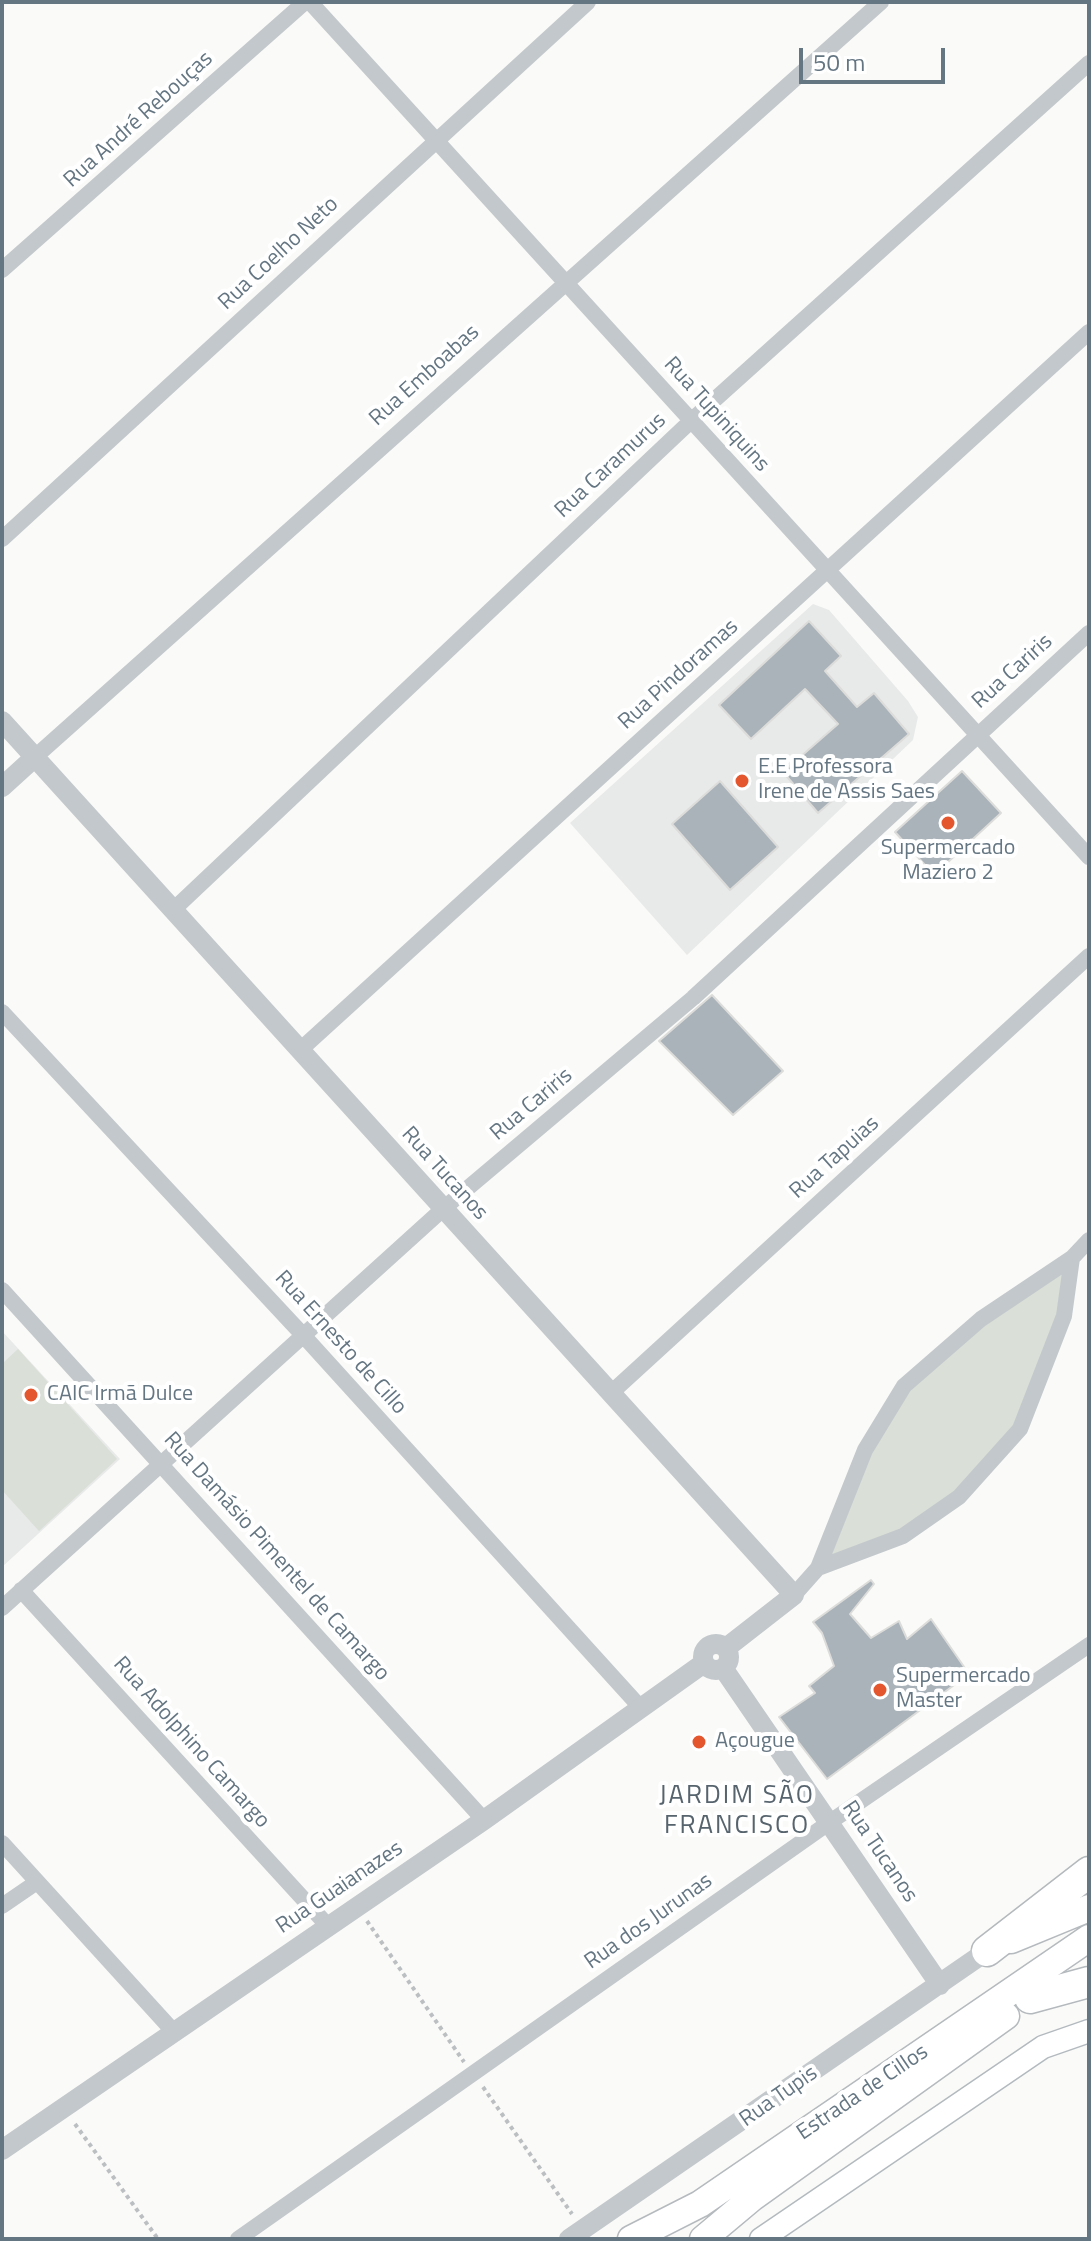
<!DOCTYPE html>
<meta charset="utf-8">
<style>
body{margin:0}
#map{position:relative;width:1091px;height:2241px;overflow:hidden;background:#fafaf8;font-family:"Titillium Web",sans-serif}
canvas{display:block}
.frame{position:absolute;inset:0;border:4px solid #657683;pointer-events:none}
.scale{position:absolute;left:799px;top:48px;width:146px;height:36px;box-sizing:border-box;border:4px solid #657683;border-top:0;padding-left:10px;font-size:24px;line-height:28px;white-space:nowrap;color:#657683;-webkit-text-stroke:6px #fff;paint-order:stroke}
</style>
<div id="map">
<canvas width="1091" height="2241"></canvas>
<div class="frame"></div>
<div class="scale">50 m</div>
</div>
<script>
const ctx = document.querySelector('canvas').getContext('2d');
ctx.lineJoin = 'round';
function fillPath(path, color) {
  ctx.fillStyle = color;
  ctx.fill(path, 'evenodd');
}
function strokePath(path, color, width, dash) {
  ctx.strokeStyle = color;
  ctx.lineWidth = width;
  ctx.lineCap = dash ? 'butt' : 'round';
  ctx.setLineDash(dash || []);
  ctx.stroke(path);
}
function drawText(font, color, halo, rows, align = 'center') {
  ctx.font = font + ' "Titillium Web",sans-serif';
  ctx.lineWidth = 8;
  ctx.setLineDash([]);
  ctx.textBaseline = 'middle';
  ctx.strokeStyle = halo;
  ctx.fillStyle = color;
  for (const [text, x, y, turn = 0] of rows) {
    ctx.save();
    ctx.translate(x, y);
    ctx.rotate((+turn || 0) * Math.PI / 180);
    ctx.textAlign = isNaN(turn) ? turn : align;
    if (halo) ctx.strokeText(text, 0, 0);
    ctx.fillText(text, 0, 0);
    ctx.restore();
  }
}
fillPath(new Path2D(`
 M813,604L829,610L908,701L918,717L913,740L687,955L570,823Z
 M2,1331L120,1459L2,1567Z`), '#e8e9e9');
fillPath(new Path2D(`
 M1072,1258L1064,1316L1020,1429L959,1497L903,1536L818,1568L865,1450L904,1386Z
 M18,1349L117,1459L39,1531L2,1490V1364Z`), '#dadfd7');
const building = new Path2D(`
 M809,621L841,656L825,671L857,707L874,693L909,734L818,813L783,772L838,724L805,689L751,739L719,705Z
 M962,771L1001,813L934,875L895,832Z
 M720,781L778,847L730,890L672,824Z
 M712,995L783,1071L733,1115L659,1041Z
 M871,1580L874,1584L850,1614L871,1638L899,1621L907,1639L931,1619L969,1674L827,1779L779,1717L815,1693L809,1686L834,1666L822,1633L813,1622Z`);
fillPath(building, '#aab3b9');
strokePath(building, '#dcdcda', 2);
const secondary = new Path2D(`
 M761,2239L1043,2047L1089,2031`);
const primary = new Path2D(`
 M1011,1940L1089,1908
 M631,2239L700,2204L1089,1938
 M703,2239L752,2198L1006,2016`);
const motorway = new Path2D(`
 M987,1951L1089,1872
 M1030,1998L1089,1982`);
strokePath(secondary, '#b3babf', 25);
strokePath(primary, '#b5babe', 29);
strokePath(motorway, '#b4b9bd', 33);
strokePath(new Path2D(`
 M367,1921L464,2062
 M483,2087L572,2214
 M75,2124L158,2239`), '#bbbfc2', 4, [4, 4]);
strokePath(new Path2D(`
 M310,2L1089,857
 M2,270L305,2
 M2,539L588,2
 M35,757L881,2
 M172,911L692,420L1089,63
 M2,1012L302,1334L641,1708
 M299,1051L1089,332
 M2,1290L484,1820
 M611,1393L1089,956
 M818,1568L903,1536L959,1497L1020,1429L1064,1316L1072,1258
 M21,1590L328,1926
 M794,1595L818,1568L865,1450L904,1386L981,1319L1072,1258L1089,1240
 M2,1608L443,1209L693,998L1089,633
 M2,1843L174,2032
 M2,1906L37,1882
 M238,2239L830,1822L1089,1645`), '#c3c8cc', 16);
strokePath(new Path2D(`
 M2,721L794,1595L726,1648
 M2,787L35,757
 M703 1657a13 13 0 1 1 26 0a13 13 0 1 1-26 0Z
 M723,1668L940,1985
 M2,2150L484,1820L704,1663
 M569,2239L987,1951`), '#c3c8cc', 20);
strokePath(secondary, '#fff', 22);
strokePath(primary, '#fff', 26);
strokePath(motorway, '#fff', 30);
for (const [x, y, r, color] of [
 [742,781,8,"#e4572e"],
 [948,823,8,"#e4572e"],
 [31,1395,8,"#e4572e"],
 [880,1690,8,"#e4572e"],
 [699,1742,8,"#e4572e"]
]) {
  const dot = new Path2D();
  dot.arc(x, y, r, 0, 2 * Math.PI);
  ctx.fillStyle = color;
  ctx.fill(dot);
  strokePath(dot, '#fff', 3);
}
drawText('22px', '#657683', '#fff', [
 ["Rua André Rebouças",139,120,-42],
 ["Rua Coelho Neto",279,254,-43],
 ["Rua Emboabas",425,376,-42],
 ["Rua Tupiniquins",716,415,48],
 ["Rua Caramurus",611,466,-43],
 ["Rua Cariris",1013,672,-42],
 ["Rua Pindoramas",679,675,-42],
 ["Rua Cariris",532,1105,-40],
 ["Rua Tapuias",835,1158,-42],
 ["Rua Tucanos",444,1174,48],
 ["Rua Ernesto de Cillo",340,1343,48],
 ["Rua Damásio Pimentel de Camargo",276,1557,48],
 ["Rua Adolphino Camargo",191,1743,48],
 ["Rua Tucanos",879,1852,56],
 ["Rua Guaianazes",340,1888,-34],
 ["Rua dos Jurunas",649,1922,-35],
 ["Estrada de Cillos",863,2093,-34],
 ["Rua Tupis",779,2097,-35]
]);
drawText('22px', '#657683', '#fff', [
 ["E.E Professora",758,768],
 ["Irene de Assis Saes",758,793],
 ["Supermercado",948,849,"center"],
 ["Maziero 2",948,874,"center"],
 ["CAIC Irmã Dulce",47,1395],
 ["Supermercado",896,1677],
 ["Master",896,1702],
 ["Açougue",715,1742]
], 'left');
ctx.letterSpacing = '2px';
drawText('26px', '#57646e', '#fff', [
 ["JARDIM SÃO",737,1797],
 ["FRANCISCO",737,1827]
]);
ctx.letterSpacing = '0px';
</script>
